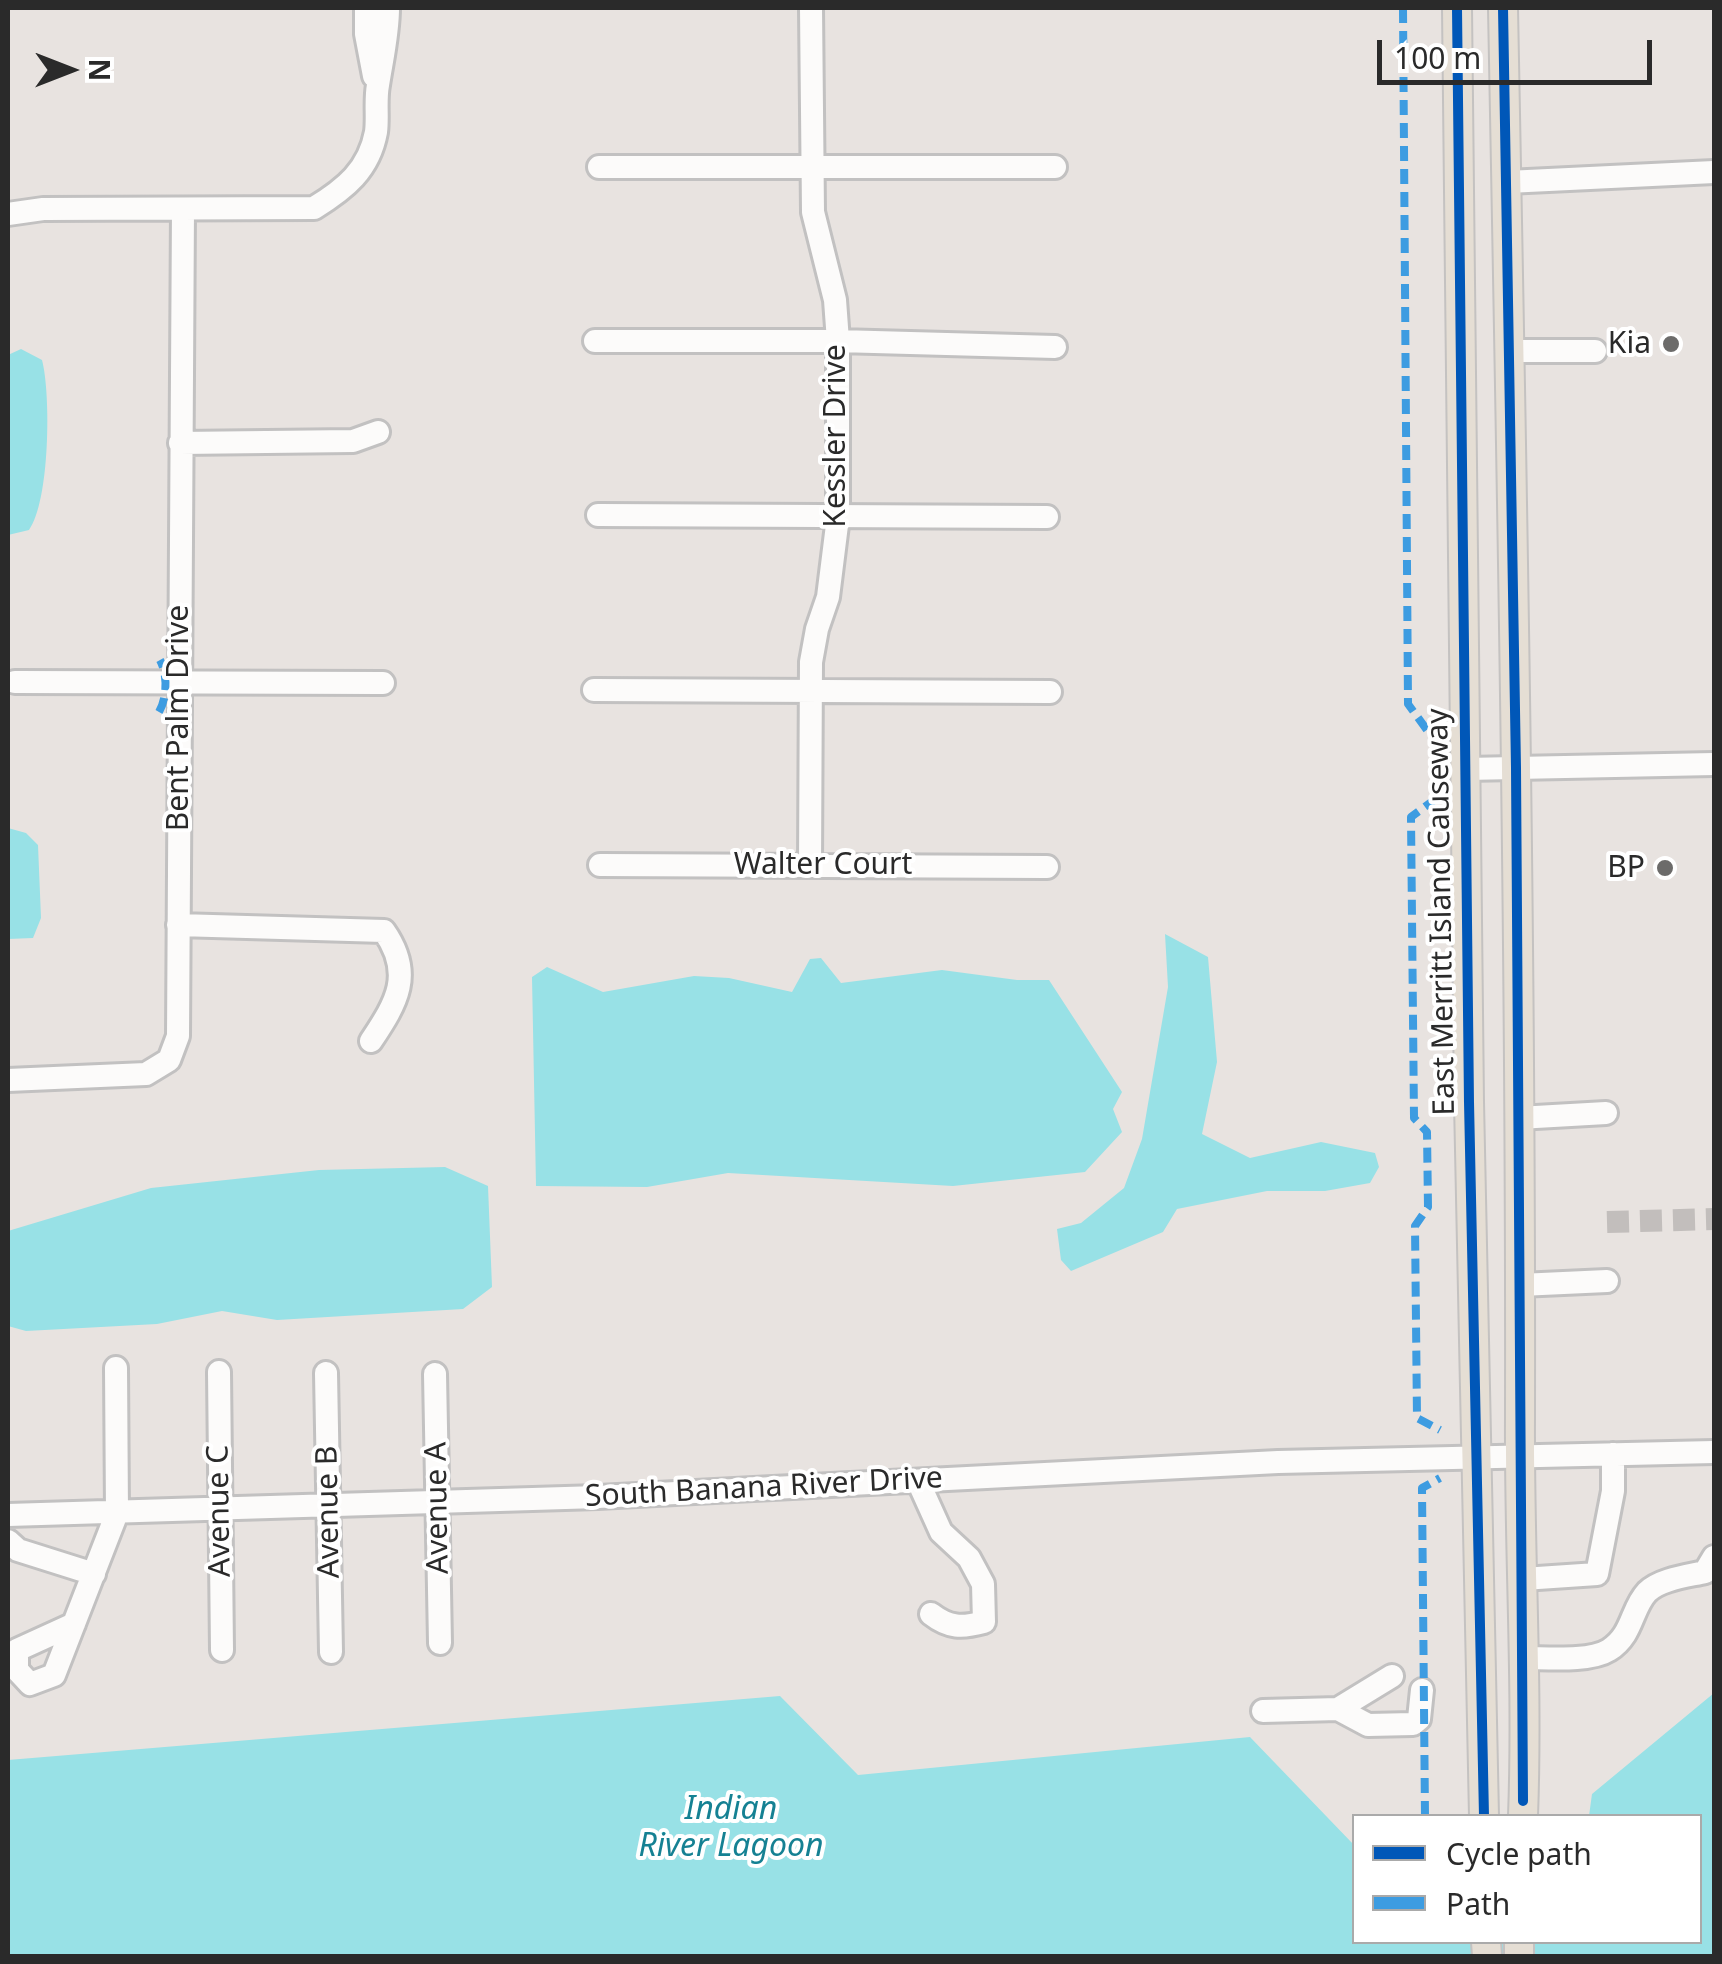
<!DOCTYPE html>
<style>
body{margin:0}
#map{position:relative;width:1722px;height:1964px;overflow:hidden;background:#e8e3e0;font-family:"Noto Sans",sans-serif}
canvas{display:block}
.frame{position:absolute;inset:0;border:10px solid #2a2a2a;pointer-events:none}
.legend{position:absolute;left:1352px;top:1814px;width:350px;height:130px;box-sizing:border-box;background:#fff;border:2px solid #aaa;margin:0;padding:12px 18px;list-style:none;font-size:30px;color:#2a2a2a}
.legend li{display:flex;align-items:center;gap:20px;height:50px}
.legend b{width:50px;border:2px solid #aaa}
.north{position:absolute;left:20px;top:20px;width:100px;height:100px;-webkit-text-stroke:8px #fff;paint-order:stroke;rotate:90deg;font-size:28px;font-weight:700;line-height:40px;text-align:center;color:#2a2a2a}
.north::after{content:'';display:block;margin:auto;width:35px;height:45px;background:#2a2a2a;clip-path:polygon(50% 0,100% 100%,50% 72%,0 100%)}
.scale{position:absolute;left:1377px;top:40px;width:275px;height:45px;box-sizing:border-box;border:5px solid #2a2a2a;border-top:0;padding-left:12px;font-size:30px;line-height:35px;white-space:nowrap;color:#2a2a2a;-webkit-text-stroke:8px #fff;paint-order:stroke}
</style>
<div id="map">
<canvas width="1722" height="1964"></canvas>
<div class="frame"></div>
<ul class="legend">
<li><b style="height:12px;background:#0057b8"></b>Cycle path</li>
<li><b style="height:12px;background:#3d9ce1"></b>Path</li>
</ul>
<div class="north">N</div>
<div class="scale">100 m</div>
</div>
<script>
const ctx = document.querySelector('canvas').getContext('2d');
ctx.lineJoin = 'round';
function fillPath(path, color) {
  ctx.fillStyle = color;
  ctx.fill(path, 'evenodd');
}
function strokePath(path, color, width, dash) {
  ctx.strokeStyle = color;
  ctx.lineWidth = width;
  ctx.lineCap = dash ? 'butt' : 'round';
  ctx.setLineDash(dash || []);
  ctx.stroke(path);
}
function drawText(font, color, halo, rows, align = 'center') {
  ctx.font = font + ' "Noto Sans",sans-serif';
  ctx.lineWidth = 8;
  ctx.setLineDash([]);
  ctx.textBaseline = 'middle';
  ctx.strokeStyle = halo;
  ctx.fillStyle = color;
  for (const [text, x, y, turn = 0] of rows) {
    ctx.save();
    ctx.translate(x, y);
    ctx.rotate((+turn || 0) * Math.PI / 180);
    ctx.textAlign = isNaN(turn) ? turn : align;
    if (halo) ctx.strokeText(text, 0, 0);
    ctx.fillText(text, 0, 0);
    ctx.restore();
  }
}
fillPath(new Path2D(`
 M21,349L42,360C51,394 50,501 29,530L8,535V355Z
 M8,828L26,833L38,845L41,918L33,938L8,939Z
 M1165,934L1208,957L1217,1062L1202,1134L1250,1158L1321,1142L1375,1153L1379,1167L1370,1183L1325,1191H1267L1177,1209L1163,1232L1071,1271L1061,1260L1057,1229L1081,1223L1124,1188L1142,1139L1168,987Z
 M821,958L841,983L942,970L1017,980H1049L1122,1092L1113,1109L1122,1132L1085,1172L953,1186L728,1173L647,1187L536,1186L532,977L547,967L603,992L694,976L729,978L792,992L810,959Z
 M445,1167L488,1186L492,1287L463,1309L277,1320L222,1311L157,1324L26,1331L8,1326V1231L151,1188L319,1170Z
 M1714,1693V1956H8V1760L780,1696L858,1775L1250,1737L1354,1845V1942H1700V1816H1589L1592,1794Z`), '#98e1e6');
strokePath(new Path2D(`
 M1607,1222L1714,1219`), '#c2bebc', 22, [22, 11]);
const minor = new Path2D(`
 M366,8V34L374,76
 M599,167H1055
 M1507,182L1714,172
 M8,214L43,209L314,208C345,189 369,170 376,132C378,117 375,101 378,85C382,59 388,34 388,8
 M595,341H838L1055,347
 M1510,351H1595
 M180,443L353,441L378,432
 M598,515L1047,517
 M15,682L383,683
 M594,690L1050,692
 M1466,769L1714,764
 M600,865L1047,867
 M810,865L811,662L817,629L828,597L838,517V341L835,300L813,212L811,8
 M178,925L384,931C414,974 397,1002 371,1041
 M8,1080L146,1074L169,1060L178,1036L183,209
 M1518,1118L1606,1113
 M1520,1285L1607,1281
 M219,1372L222,1650
 M326,1373L331,1652
 M435,1374L440,1643
 M918,1481L941,1532L969,1558L983,1584L984,1622C962,1628 949,1628 931,1614
 M8,1515L598,1497L1278,1462L1714,1452
 M8,1541L18,1550L94,1574
 M1523,1579L1597,1574L1613,1491V1454
 M74,1624L17,1650V1670L30,1684L54,1675L117,1513L116,1368
 M1525,1658C1547,1658 1590,1662 1609,1650C1633,1635 1631,1609 1647,1592C1660,1579 1688,1576 1705,1572L1714,1557
 M1338,1709L1368,1725L1413,1724L1419,1719L1422,1690
 M1263,1711L1338,1709L1392,1676`);
const major = new Path2D(`
 M1457,8L1469,1102L1484,1816
 M1503,8C1512,477 1521,947 1520,1417C1519,1550 1528,1683 1523,1816
 M1486,1942L1487,1956
 M1519,1942V1956`);
strokePath(minor, '#c2c1c1', 28);
strokePath(major, '#c4c2c1', 32);
strokePath(minor, '#fcfbfa', 22);
strokePath(major, '#e5ded4', 28);
strokePath(new Path2D(`
 M1403,8L1408,704L1435,741
 M159,712C167,698 168,675 160,660
 M1437,798L1411,817L1414,1118L1427,1132L1428,1207L1415,1226L1417,1418L1440,1430
 M1425,1816L1422,1488L1440,1478`), '#3d9ce1', 8, [15, 8]);
strokePath(new Path2D(`
 M1457,8L1469,1102L1484,1816
 M1503,8L1516,768L1523,1801`), '#0057b8', 10);
for (const [x, y, r, color] of [
 [1671,344,10,"#6c6b6a"],
 [1665,868,10,"#6c6b6a"]
]) {
  const dot = new Path2D();
  dot.arc(x, y, r, 0, 2 * Math.PI);
  ctx.fillStyle = color;
  ctx.fill(dot);
  strokePath(dot, '#fff', 4);
}
drawText('30px', '#2a2a2a', '#fff', [
 ["Kia",1651,344],
 ["BP",1645,868]
], 'right');
drawText('30px', '#2a2a2a', '#fff', [
 ["Kessler Drive",836,436,-90],
 ["Bent Palm Drive",179,718,-90],
 ["Walter Court",823,865],
 ["East Merritt Island Causeway",1442,912,-91],
 ["South Banana River Drive",764,1488,-3],
 ["Avenue A",438,1508,-91],
 ["Avenue C",220,1511,-91],
 ["Avenue B",329,1512,-91]
]);
drawText('italic 32px', '#158193', '#fff', [
 ["Indian",731,1810],
 ["River Lagoon",731,1847]
]);
</script>
